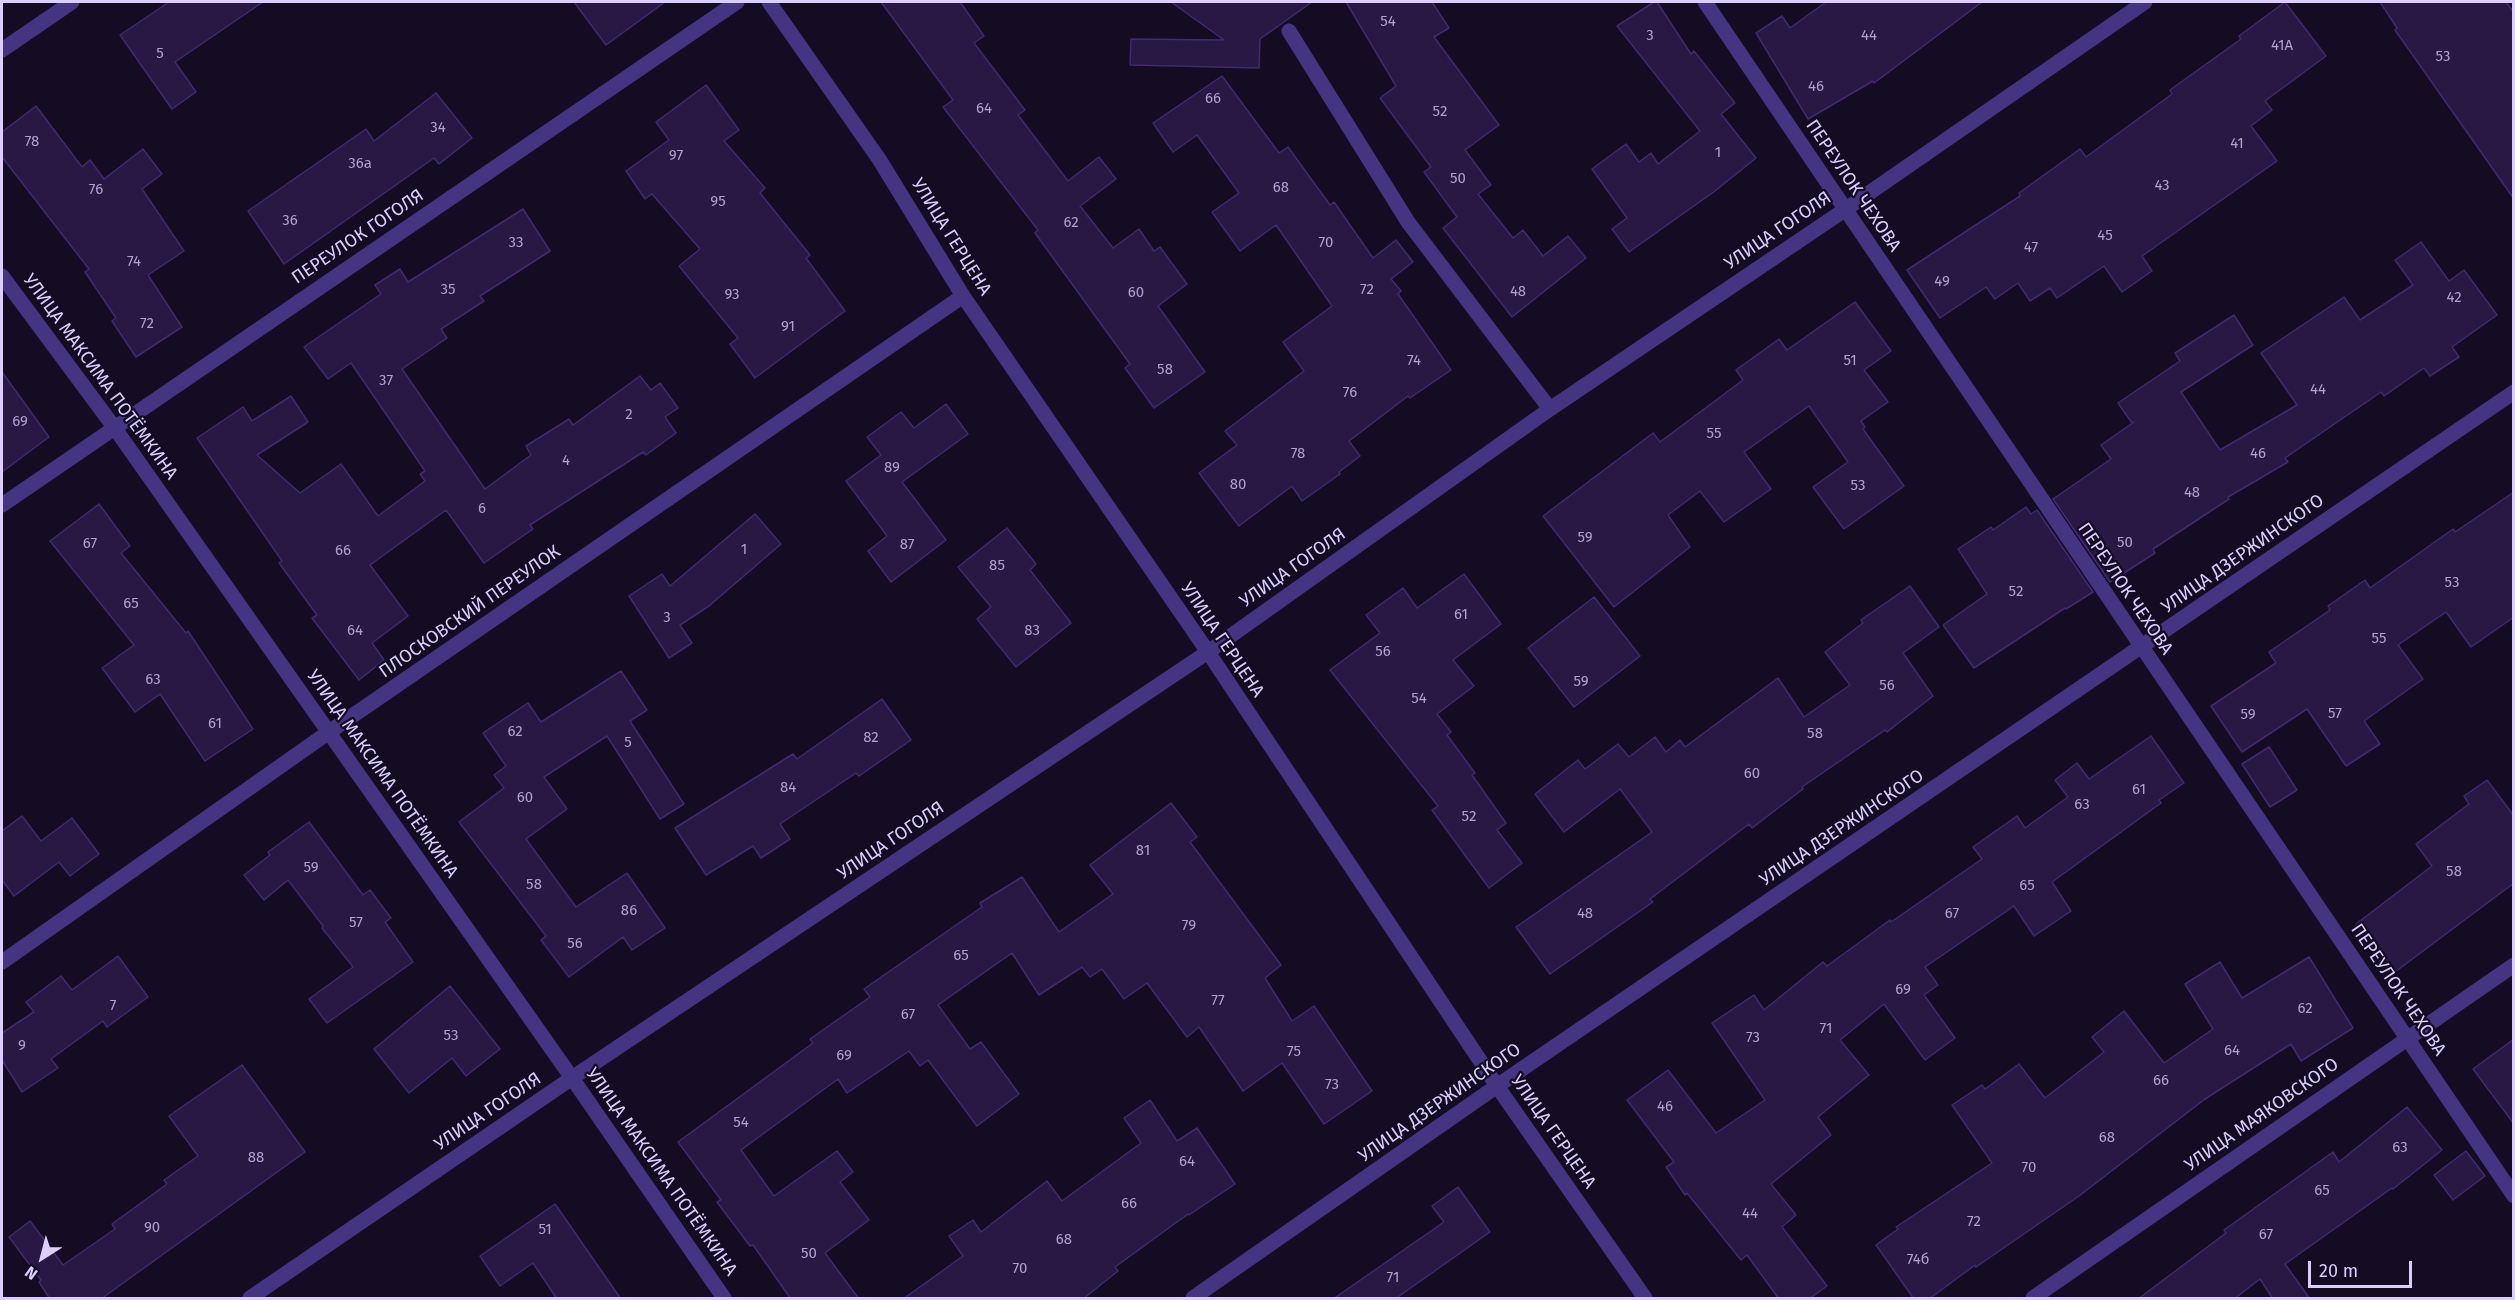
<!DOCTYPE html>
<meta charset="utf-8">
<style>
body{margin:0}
#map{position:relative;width:2515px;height:1300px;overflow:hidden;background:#140c22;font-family:"Fira Sans",sans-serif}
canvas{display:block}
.frame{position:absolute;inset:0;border:3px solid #dbceff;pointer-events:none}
.north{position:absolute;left:12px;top:1228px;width:60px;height:60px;-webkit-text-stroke:4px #140c22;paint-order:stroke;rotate:216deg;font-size:16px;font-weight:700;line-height:24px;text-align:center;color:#dbceff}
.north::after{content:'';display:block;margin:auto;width:21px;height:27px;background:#dbceff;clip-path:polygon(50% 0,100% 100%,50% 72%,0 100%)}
.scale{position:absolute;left:2308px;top:1261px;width:104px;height:27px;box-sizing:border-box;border:3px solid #dbceff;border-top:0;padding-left:8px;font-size:18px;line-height:21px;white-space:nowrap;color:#dbceff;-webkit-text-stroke:4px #140c22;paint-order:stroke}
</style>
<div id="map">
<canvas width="2515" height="1300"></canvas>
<div class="frame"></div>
<div class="north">N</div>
<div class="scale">20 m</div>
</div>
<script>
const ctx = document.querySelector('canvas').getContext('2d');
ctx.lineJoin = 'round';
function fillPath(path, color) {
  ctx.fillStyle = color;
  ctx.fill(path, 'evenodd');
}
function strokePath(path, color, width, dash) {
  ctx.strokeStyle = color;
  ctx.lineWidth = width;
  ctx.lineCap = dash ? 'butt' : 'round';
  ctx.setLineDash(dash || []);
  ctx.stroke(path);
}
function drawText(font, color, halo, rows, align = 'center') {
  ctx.font = font + ' "Fira Sans",sans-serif';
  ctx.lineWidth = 4.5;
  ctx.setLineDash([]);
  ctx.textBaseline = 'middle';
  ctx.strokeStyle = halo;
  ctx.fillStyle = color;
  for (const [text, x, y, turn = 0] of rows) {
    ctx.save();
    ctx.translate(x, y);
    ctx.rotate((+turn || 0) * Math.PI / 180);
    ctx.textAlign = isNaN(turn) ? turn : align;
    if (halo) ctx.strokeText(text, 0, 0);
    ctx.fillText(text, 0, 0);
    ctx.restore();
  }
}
const building = new Path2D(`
 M169,2H263L175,62L196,92L172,109L120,35Z
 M574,2H665L606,45Z
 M881,2H960L984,36L974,43L1025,110L1018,115L1068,181L1099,157L1116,179L1080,206L1113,248L1139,229L1154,251L1160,247L1187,284L1158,306L1205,372L1154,408L1125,368L1130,364L1035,233L1038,230L943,107L953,100Z
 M1171,2H1312L1260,39L1259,68L1130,65L1131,39L1224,40Z
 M1346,2H1432L1449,28L1434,37L1499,125L1465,150L1491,185L1478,194L1513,238L1523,230L1543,256L1568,236L1586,258L1512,317L1443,228L1457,217L1424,172L1431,167L1380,98L1396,86Z
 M1654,2H1657L1691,54L1694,51L1735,103L1721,114L1756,158L1715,191L1629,252L1612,229L1627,218L1592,169L1626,144L1639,162L1651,153L1658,164L1700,131L1617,26Z
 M1826,2H1982L1874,83L1873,81L1808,119L1756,33L1782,16L1790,28Z
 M2285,2L2326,56L2265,101L2272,110L2251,126L2277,161L2142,256L2152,271L2122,292L2104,266L2057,298L2050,288L2030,301L2018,283L1995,299L1986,287L1940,318L1907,270L2020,196L2019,193L2080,149L2086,157L2172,94L2170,90L2241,39L2239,36Z
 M2380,2H2506L2514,13V199L2395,30L2397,28Z
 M1222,76L1279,153L1288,147L1330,205L1334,202L1373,258L1396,240L1413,262L1391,279L1401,291L1398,294L1451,370L1410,398L1408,396L1349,441L1360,456L1339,472L1340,474L1302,501L1292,486L1239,526L1199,473L1237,445L1225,431L1304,371L1283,342L1332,306L1276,225L1240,251L1212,212L1239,193L1197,135L1173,152L1153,123Z
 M706,85L739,130L724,141L765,188L760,193L810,255L806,258L845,311L755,378L730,344L738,338L679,266L700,249L652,194L645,199L626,171L669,140L656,122Z
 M436,93L472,138L439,164L434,158L284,264L248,211L366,129L374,141Z
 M36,106L82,167L90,160L104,179L143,149L162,174L142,189L184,251L148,275L182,327L136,357L112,321L116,318L85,272L89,269L2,157V132Z
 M523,209L550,251L480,296L484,301L441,329L447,338L402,369L485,489L531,455L526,446L569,419L573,425L640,376L651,390L660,383L678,408L665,417L676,433L646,455L643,452L530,525L533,529L484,563L446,510L370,565L408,616L372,643L384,660L359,680L312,618L317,615L279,563L282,561L197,438L243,407L252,421L291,396L308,422L257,455L300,493L341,464L378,516L425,481L420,474L425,471L351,363L328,379L304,347L381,294L375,285L400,269L408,282Z
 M2421,242L2449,281L2464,270L2497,315L2452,347L2459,357L2430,376L2424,368L2384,396L2381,392L2285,458L2288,462L2228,497L2229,499L2153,549L2155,553L2110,582L2053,499L2111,459L2101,445L2134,422L2132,423L2118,403L2180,361L2175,353L2234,315L2253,345L2181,392L2220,450L2297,405L2261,353L2344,297L2360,320L2413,285L2395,260Z
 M1855,302L1891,351L1864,370L1888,402L1861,421L1865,427L1863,429L1904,486L1844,529L1813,487L1848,462L1809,406L1744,452L1771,489L1724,522L1700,491L1668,515L1690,547L1614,607L1543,516L1653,433L1660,442L1743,380L1736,370L1779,339L1787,350Z
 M2,372L49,437L2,472Z
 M946,404L968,434L902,482L946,540L891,582L868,551L887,536L846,481L881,455L867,437L901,412L914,428Z
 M2514,492V617L2471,647L2446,612L2398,645L2423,679L2364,721L2380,744L2346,766L2307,709L2242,752L2211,706L2276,663L2269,652L2330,610L2328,606L2365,580L2370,588L2453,529L2455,532Z
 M99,504L130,546L121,553L186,633L188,631L253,729L205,761L160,694L135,712L102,668L134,645L50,541Z
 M2026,507L2031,514L2037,510L2093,592L2066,609L2065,608L1974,668L1943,625L1987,594L1958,549L1991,527L1993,530Z
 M755,514L781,544L709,606L680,625L692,643L669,658L629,596L662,574L670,586Z
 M1007,528L1036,564L1030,570L1071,623L1016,667L977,619L991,607L958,567Z
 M1464,574L1501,624L1453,660L1474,686L1437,714L1451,732L1447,735L1475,773L1472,775L1506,823L1497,830L1522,863L1489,888L1432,810L1438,806L1330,670L1380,633L1366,615L1403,588L1417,608Z
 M1910,586L1939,627L1903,653L1933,696L1887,732L1885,730L1802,787L1803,789L1752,828L1749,824L1650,899L1653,902L1550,974L1516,927L1652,832L1620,789L1564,832L1535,794L1578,760L1585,769L1618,744L1629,757L1655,737L1666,752L1680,740L1685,747L1778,678L1804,717L1850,685L1825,652L1863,623L1861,620Z
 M1594,597L1640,656L1574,707L1528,648Z
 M621,671L647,710L630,721L684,804L660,819L607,736L544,777L567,809L526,839L576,907L627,873L665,928L632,950L623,937L569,977L541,940L546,936L459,822L504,788L494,775L506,766L483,733L528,703L541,722Z
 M882,699L911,740L859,776L856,773L780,824L790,839L761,858L753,846L706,875L675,828L793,754L797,759Z
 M2151,736L2184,783L2159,800L2161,803L2052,882L2071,911L2034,936L2014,906L1925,967L1938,985L1924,995L1955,1038L1925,1060L1884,1004L1840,1040L1869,1075L1818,1117L1831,1135L1771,1184L1796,1215L1782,1227L1827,1286L1809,1299H1779L1747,1255L1741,1260L1687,1193L1685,1195L1666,1167L1674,1162L1627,1100L1668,1070L1716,1133L1765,1100L1712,1023L1754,995L1764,1010L1823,962L1827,966L1890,920L1891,922L1982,859L1973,847L2017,816L2025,828L2068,797L2055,780L2077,763L2089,779Z
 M2269,747L2297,790L2270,807L2242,764Z
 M2487,780L2514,816V883L2391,975L2359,933L2360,932L2356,924L2432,866L2416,844L2469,804L2464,796Z
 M1171,803L1197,837L1190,842L1281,965L1265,978L1292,1021L1314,1006L1372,1091L1324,1124L1282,1063L1243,1091L1199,1027L1187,1037L1147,983L1124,999L1102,969L1090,977L1082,967L1039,995L1012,953L938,1005L970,1049L981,1042L1019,1094L977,1126L928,1060L920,1066L909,1051L847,1093L838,1079L741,1150L774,1196L837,1151L853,1172L840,1182L869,1220L825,1253L859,1299H791L753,1245L750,1246L717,1202L721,1200L678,1142L813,1043L810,1039L870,997L864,989L982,907L980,903L1022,877L1059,932L1113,894L1090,865Z
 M22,816L41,841L72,818L99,854L70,876L59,862L14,896L2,880V831Z
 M309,822L363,895L370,890L391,918L385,922L413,962L327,1023L309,999L353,967L322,928L323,926L288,880L264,900L244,875L270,855L268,852Z
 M118,956L148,997L107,1027L103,1021L51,1059L58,1068L22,1092L2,1060V1033L34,1012L26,1002L61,976L72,990Z
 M2309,957L2353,1028L2301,1061L2291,1044L2205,1099L2079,1196L1976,1267L1975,1265L1929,1299H1914L1876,1245L1898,1229L1896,1227L1992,1163L1952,1105L1982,1085L1985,1089L2019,1064L2045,1098L2104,1052L2092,1037L2124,1011L2164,1063L2213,1029L2185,984L2220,962L2242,998Z
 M450,986L500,1049L466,1076L452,1058L409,1093L374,1049Z
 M2514,1039V1124L2473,1069Z
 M242,1065L305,1152L101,1299H50L39,1282L41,1280L9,1237L30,1221L63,1265L115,1229L112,1224L167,1184L164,1180L198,1156L169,1116Z
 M1150,1100L1177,1141L1197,1128L1235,1184L1189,1215L1188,1214L1115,1267L1118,1271L1083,1299H903L963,1256L949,1236L973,1220L981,1232L1047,1181L1062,1201L1141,1143L1124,1118Z
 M2407,1107L2442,1150L2393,1189L2392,1188L2285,1264L2310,1299H2273L2260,1279L2234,1299H2138L2226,1233L2224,1230L2333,1152L2339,1162Z
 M2466,1151L2485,1176L2453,1200L2434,1175Z
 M1458,1187L1490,1232L1395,1299H1333L1444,1222L1432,1206Z
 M555,1204L621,1299H557L533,1263L500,1286L480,1256Z`);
fillPath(building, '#281844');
strokePath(building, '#422971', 1.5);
strokePath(new Path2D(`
 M769,2L879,159L963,296L1208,652L1497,1086L1645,1298
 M1705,2L2514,1196
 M1289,31L1408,222L1550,409
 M2,50L72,2
 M2,276L114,427L572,1078L724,1298
 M2,505L737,2
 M2,962L329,732L963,296
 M250,1298L572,1078L1208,652L1550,409L1846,209L2145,2
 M1193,1298L1497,1086L2514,392
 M2033,1298L2514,965`), '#443583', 15);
drawText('15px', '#aea0d0', null, [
 ["54",1388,22],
 ["3",1650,36],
 ["44",1869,36],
 ["41А",2282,46],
 ["5",160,54],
 ["53",2443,57],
 ["46",1816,87],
 ["66",1213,99],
 ["64",984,109],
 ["52",1440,112],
 ["34",438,128],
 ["78",32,142],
 ["41",2237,144],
 ["1",1718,153],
 ["97",676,156],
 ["36а",360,164],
 ["50",1458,179],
 ["43",2162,186],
 ["68",1281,188],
 ["76",96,190],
 ["95",718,202],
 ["36",290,221],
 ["62",1071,223],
 ["45",2105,236],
 ["33",516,243],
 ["70",1326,243],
 ["47",2031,248],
 ["74",134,262],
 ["49",1942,282],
 ["35",448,290],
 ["72",1367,290],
 ["48",1518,292],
 ["60",1136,293],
 ["93",732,295],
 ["42",2454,298],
 ["72",147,324],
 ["91",788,327],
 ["74",1414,361],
 ["51",1850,361],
 ["58",1165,370],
 ["37",386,381],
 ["44",2318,390],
 ["76",1350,393],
 ["2",629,415],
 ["69",20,422],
 ["55",1714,434],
 ["78",1298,454],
 ["46",2258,454],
 ["4",566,461],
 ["89",892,468],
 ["80",1238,485],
 ["53",1858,486],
 ["48",2192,493],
 ["6",482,509],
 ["59",1585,538],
 ["50",2125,543],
 ["67",90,544],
 ["87",907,545],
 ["1",744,550],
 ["66",343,551],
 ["85",997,566],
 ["53",2452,583],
 ["52",2016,592],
 ["65",131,604],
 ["61",1461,615],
 ["3",667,618],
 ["64",355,631],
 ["83",1032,631],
 ["55",2379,639],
 ["56",1383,652],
 ["63",153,680],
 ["59",1581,682],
 ["56",1887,686],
 ["54",1419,699],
 ["57",2335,714],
 ["59",2248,715],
 ["61",215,724],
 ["62",515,732],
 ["58",1815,734],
 ["82",871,738],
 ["5",628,743],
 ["60",1752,774],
 ["84",788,788],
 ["61",2139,790],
 ["60",525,798],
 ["63",2082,805],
 ["52",1469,817],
 ["81",1143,851],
 ["59",311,868],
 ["58",2454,872],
 ["58",534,885],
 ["65",2027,886],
 ["86",629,911],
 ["48",1585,914],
 ["67",1952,914],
 ["57",356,923],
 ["79",1189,926],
 ["56",575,944],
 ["65",961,956],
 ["69",1903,990],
 ["77",1218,1001],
 ["7",113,1006],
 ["62",2305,1009],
 ["67",908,1015],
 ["71",1826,1029],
 ["53",451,1036],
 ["73",1753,1038],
 ["9",22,1046],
 ["64",2232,1051],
 ["75",1294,1052],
 ["69",844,1056],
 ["66",2161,1081],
 ["73",1332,1085],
 ["46",1665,1107],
 ["54",741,1123],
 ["68",2107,1138],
 ["63",2400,1148],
 ["88",256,1158],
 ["64",1187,1162],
 ["70",2029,1168],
 ["65",2322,1191],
 ["66",1129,1204],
 ["44",1750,1214],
 ["72",1974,1222],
 ["90",152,1228],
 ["51",545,1230],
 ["67",2266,1235],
 ["68",1064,1240],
 ["50",809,1254],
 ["74б",1918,1260],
 ["70",1020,1269],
 ["71",1393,1278]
]);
drawText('18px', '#dbceff', '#140c22', [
 ["ПЕРЕУЛОК ЧЕХОВА",1853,186,56],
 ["УЛИЦА ГОГОЛЯ",1778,231,-34],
 ["ПЕРЕУЛОК ГОГОЛЯ",358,237,-34],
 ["УЛИЦА ГЕРЦЕНА",951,237,58],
 ["УЛИЦА МАКСИМА ПОТЁМКИНА",100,377,54],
 ["УЛИЦА ДЗЕРЖИНСКОГО",2243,554,-35],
 ["УЛИЦА ГОГОЛЯ",1293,568,-35],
 ["ПЕРЕУЛОК ЧЕХОВА",2125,589,56],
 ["ПЛОСКОВСКИЙ ПЕРЕУЛОК",470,612,-35],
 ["УЛИЦА ГЕРЦЕНА",1222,640,56],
 ["УЛИЦА МАКСИМА ПОТЁМКИНА",382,774,55],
 ["УЛИЦА ДЗЕРЖИНСКОГО",1842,828,-34],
 ["УЛИЦА ГОГОЛЯ",891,841,-34],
 ["ПЕРЕУЛОК ЧЕХОВА",2398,990,56],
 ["УЛИЦА ДЗЕРЖИНСКОГО",1440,1103,-35],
 ["УЛИЦА ГОГОЛЯ",488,1112,-34],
 ["УЛИЦА МАЯКОВСКОГО",2262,1115,-35],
 ["УЛИЦА ГЕРЦЕНА",1553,1132,55],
 ["УЛИЦА МАКСИМА ПОТЁМКИНА",661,1172,55]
]);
</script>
